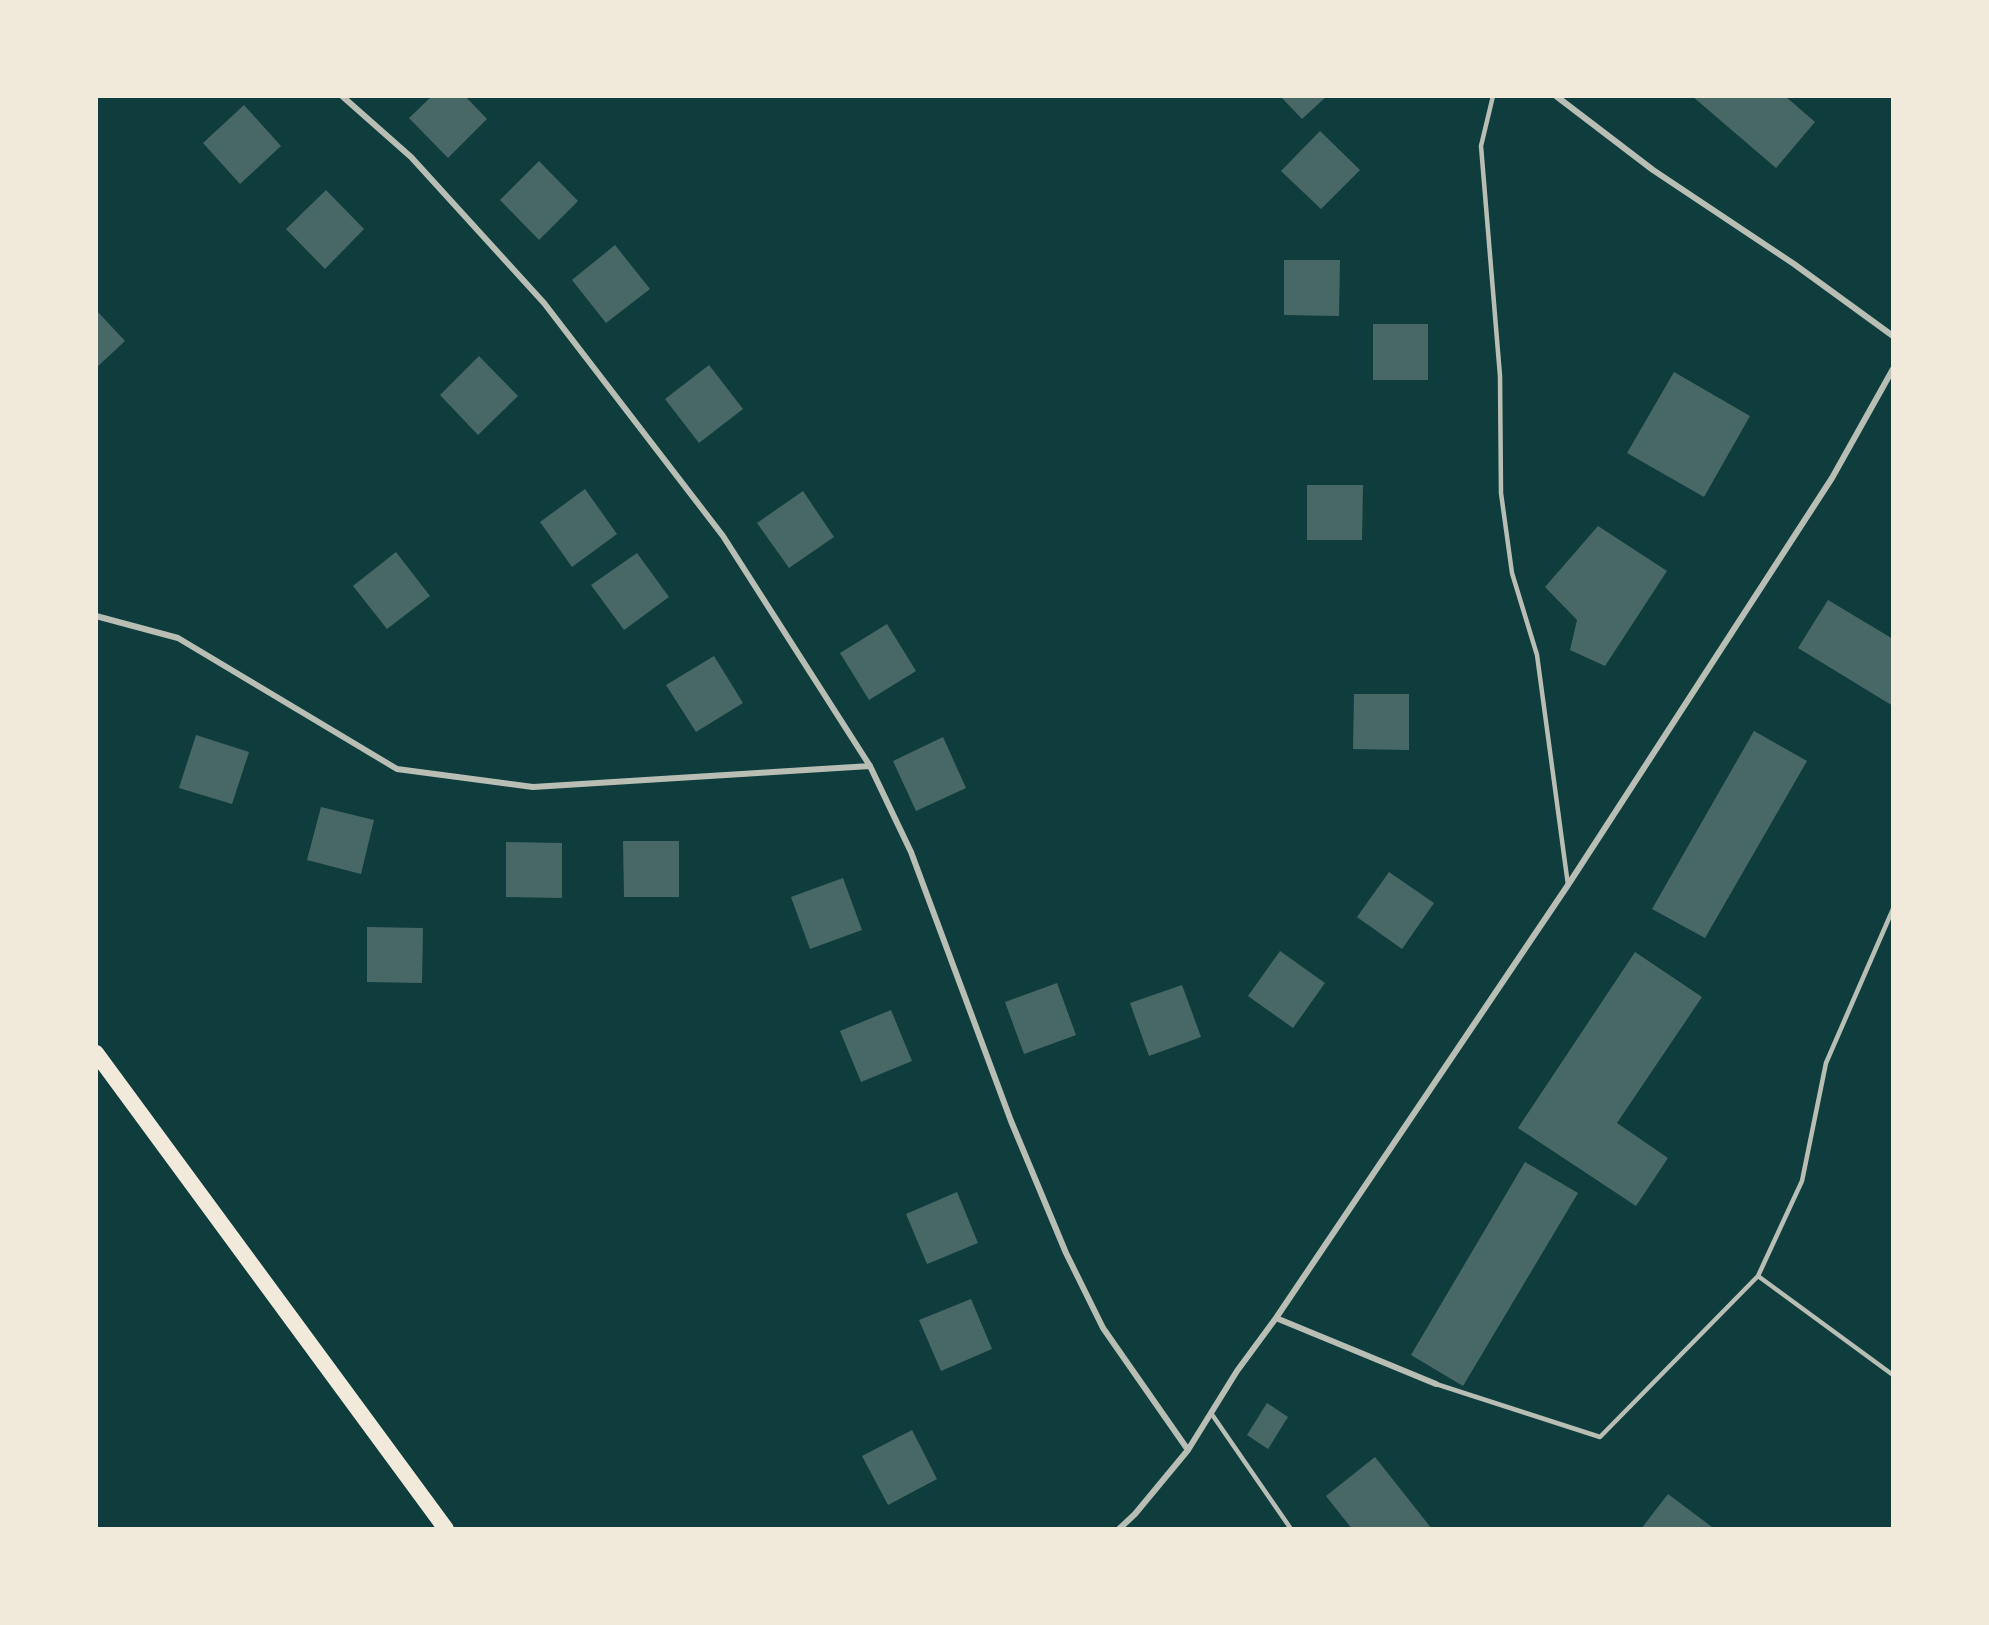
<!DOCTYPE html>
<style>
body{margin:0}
#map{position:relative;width:1989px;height:1625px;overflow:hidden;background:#0f3d3e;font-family:"Source Sans 3",sans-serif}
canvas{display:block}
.frame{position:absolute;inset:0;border:98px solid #f1e9da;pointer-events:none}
</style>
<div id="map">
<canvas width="1989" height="1625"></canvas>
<div class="frame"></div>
</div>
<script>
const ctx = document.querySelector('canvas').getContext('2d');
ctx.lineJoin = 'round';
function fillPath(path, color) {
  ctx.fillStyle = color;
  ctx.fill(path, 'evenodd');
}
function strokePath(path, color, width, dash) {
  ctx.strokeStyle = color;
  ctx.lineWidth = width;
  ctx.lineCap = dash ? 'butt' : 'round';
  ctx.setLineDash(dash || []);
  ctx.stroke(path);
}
fillPath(new Path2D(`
 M432,96H465L487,119L448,158L409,118Z
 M1280,96H1327L1302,119Z
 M1692,96H1785L1815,122L1776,168Z
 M244,105L281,146L240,184L203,143Z
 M1320,131L1360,170L1321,209L1281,171Z
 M539,161L578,201L539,240L500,200Z
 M326,190L364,229L325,269L286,229Z
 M615,245L650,289L606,323L572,280Z
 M1284,260H1340L1339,316L1284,315Z
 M96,310L125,341L96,368Z
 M1373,324H1428V380H1373Z
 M479,356L518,396L478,435L440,395Z
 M709,365L743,409L699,443L665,399Z
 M1674,372L1750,416L1704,497L1627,453Z
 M1307,485H1363L1362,540H1307Z
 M585,489L617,534L572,567L540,522Z
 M803,491L834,537L789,568L757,523Z
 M1598,526L1667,571L1605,666L1570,650L1577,620L1545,587Z
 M396,552L430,596L387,629L353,586Z
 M637,553L669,597L624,630L591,585Z
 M1828,600L1893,639V706L1798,648Z
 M887,624L916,671L869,700L840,653Z
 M714,656L743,703L696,732L666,685Z
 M1354,694H1409V750L1353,749Z
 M1754,731L1807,761L1705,938L1652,909Z
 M196,735L249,752L232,804L179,788Z
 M943,737L966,788L916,811L893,761Z
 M321,807L374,820L361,874L307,860Z
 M623,841H679V897H624Z
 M506,842L562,843V898L506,897Z
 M1389,872L1434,903L1402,949L1357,917Z
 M843,878L862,930L810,949L791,897Z
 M367,927L423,928L422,983L367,982Z
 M1280,951L1325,983L1293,1028L1248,996Z
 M1635,952L1702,997L1617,1123L1668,1158L1636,1206L1518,1128Z
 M1057,983L1076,1035L1024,1054L1005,1002Z
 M1182,985L1201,1037L1149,1056L1130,1003Z
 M891,1010L912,1061L861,1082L840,1031Z
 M1525,1162L1578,1193L1463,1386L1411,1355Z
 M957,1192L978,1243L927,1264L906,1214Z
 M971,1299L992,1349L941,1371L919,1320Z
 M1267,1403L1288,1417L1268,1449L1247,1435Z
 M912,1430L937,1479L888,1505L862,1456Z
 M1375,1457L1432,1529H1352L1326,1496Z
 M1668,1494L1712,1527L1710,1529H1641Z`), '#486865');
strokePath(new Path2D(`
 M1493,96L1481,146L1500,376L1501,493L1512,573L1537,655L1568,885
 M1758,1276L1893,1375
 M1436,1384L1600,1437L1758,1276L1802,1181L1826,1063L1893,909
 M1211,1413L1291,1529`), '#b8beb3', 4.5);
strokePath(new Path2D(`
 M342,96L411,157L544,303L723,536L870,766L911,852L1011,1121L1066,1253L1103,1328L1188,1450
 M1556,96L1653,170L1794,264L1893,336
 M96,616L178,638L397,769L533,787L870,766
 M1276,1318L1436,1384
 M1119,1529L1135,1514L1188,1450L1237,1371L1276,1318L1568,885L1832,478L1893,369`), '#b8beb3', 6);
strokePath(new Path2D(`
 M96,1053L446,1529`), '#f1e9da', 16);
</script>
